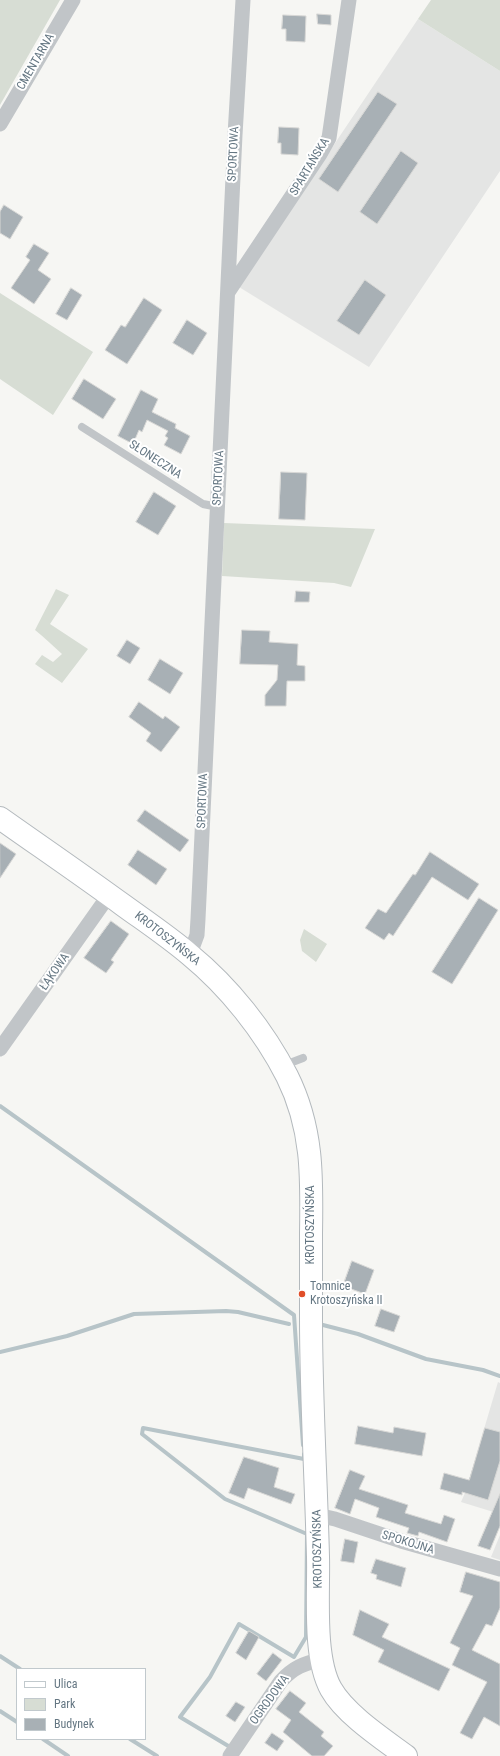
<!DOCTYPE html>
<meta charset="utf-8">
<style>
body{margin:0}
#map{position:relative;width:500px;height:1756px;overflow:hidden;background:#f6f6f3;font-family:"Roboto Condensed",sans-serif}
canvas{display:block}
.legend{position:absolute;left:16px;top:1668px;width:130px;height:72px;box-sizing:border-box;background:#fff;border:1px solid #c1c9cd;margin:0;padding:5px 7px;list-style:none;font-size:12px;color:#657783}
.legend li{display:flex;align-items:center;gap:8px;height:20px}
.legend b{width:20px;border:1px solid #c1c9cd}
</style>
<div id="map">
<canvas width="500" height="1756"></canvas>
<ul class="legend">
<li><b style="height:5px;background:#fff"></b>Ulica</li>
<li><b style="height:11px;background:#d7ddd4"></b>Park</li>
<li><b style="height:11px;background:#a8b0b5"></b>Budynek</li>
</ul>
</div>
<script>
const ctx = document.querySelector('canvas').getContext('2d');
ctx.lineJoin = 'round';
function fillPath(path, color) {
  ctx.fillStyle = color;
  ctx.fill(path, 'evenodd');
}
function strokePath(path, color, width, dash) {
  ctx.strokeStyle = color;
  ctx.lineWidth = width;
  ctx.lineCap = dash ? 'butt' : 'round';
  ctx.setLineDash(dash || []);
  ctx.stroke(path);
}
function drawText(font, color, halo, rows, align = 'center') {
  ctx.font = font + ' "Roboto Condensed",sans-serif';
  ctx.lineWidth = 4;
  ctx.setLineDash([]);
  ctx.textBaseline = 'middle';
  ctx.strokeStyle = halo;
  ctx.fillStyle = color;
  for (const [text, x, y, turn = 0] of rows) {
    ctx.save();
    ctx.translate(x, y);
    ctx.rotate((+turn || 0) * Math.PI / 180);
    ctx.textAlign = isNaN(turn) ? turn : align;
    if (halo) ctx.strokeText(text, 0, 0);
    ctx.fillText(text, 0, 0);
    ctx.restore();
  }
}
fillPath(new Path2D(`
 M418,19L500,71V171L369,367L239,287Z
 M498,1382L500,1383V1514L461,1502L465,1493Z
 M500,1535V1560L491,1557Z`), '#e4e5e4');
fillPath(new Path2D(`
 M0,0H60L0,105Z
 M431,0H500V71L418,19Z
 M0,293L93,352L53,415L0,379Z
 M224,523L375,529L351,587L334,583L222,576Z
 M56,589L69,595L50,624L88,649L62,683L35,664L42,655L53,662L62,654C53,646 45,638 35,630Z
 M304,929L327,944L316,962L302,951L300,940Z`), '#d7ddd4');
strokePath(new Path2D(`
 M0,1106L294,1315L303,1445
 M323,1325L358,1334L426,1359L483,1370L500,1376
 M0,1352L67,1336L134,1314L226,1311L238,1312L289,1324
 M0,1656L20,1669
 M0,1711L17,1722
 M43,1739L68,1756
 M130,1739L157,1756
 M229,1749L230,1747L180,1717L210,1677L239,1624L294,1657L306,1637L307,1534L225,1499L142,1434L143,1428L304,1459V1454`), '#b7c4c8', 4);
const building = new Path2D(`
 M317,14L331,15V25L318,24Z
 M283,15L306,16L305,42L286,41V29H282Z
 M378,92L397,104L338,192L319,179Z
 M279,127L299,128L298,155L281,154V143H278Z
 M401,151L418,163L377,224L360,212Z
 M4,205L23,217L10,239L0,233V212Z
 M34,244L49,253L38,270L51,279L34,304L11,288L30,260L26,257Z
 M365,280L386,295L359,335L337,321Z
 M71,288L82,295L67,320L56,314Z
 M144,298L162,310L127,364L105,350L121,325L125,327Z
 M187,320L207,333L193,355L173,343Z
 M84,379L116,399L103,419L72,399Z
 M141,390L158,399L152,412L176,424L175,428L190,436L181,454L164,445L168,438L165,436L168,431L147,420L142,432L139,430L133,444L118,436Z
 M281,472L307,473L305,520L279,519Z
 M154,492L176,506L158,535L136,522Z
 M296,591L310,592L309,602H295Z
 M242,630L270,631L269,642L298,644L297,665L305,666V681H287L286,706H265V695L277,680L278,665L240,664Z
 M127,640L140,648L130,664L117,656Z
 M160,659L183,673L170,694L148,680Z
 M139,702L163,719L165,716L180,727L161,752L146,741L151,733L129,717Z
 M145,810L189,840L180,852L137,821Z
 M0,843L16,854L0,878Z
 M138,850L167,869L156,885L128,865Z
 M430,852L479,884L468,900L432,877L393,936L389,933L384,940L365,928L378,909L386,913L413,874L415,875Z
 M479,898L498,910L452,984L432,972Z
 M111,921L129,934L111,960L114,962L106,973L84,958Z
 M352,1261L374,1270L365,1294L343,1286Z
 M381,1309L400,1316L394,1332L375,1326Z
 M358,1426L393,1433L394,1427L426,1433L422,1456L355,1444Z
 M485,1428L500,1432V1461L488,1500L462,1492V1495L440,1489L444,1473L469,1480Z
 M244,1457L279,1468L274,1487L295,1494L291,1504L248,1488L244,1499L229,1493Z
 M350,1470L365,1476L359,1489L408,1505L405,1513L441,1524L444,1515L455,1519L447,1542L419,1532L418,1536L407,1533L409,1528L376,1517L379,1508L355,1499L350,1514L335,1508Z
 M500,1494V1526L490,1550L478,1546Z
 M345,1539L358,1542L354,1563L341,1561Z
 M376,1559L406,1568L401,1587L376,1579L377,1575L371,1573Z
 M466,1572L500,1582V1608L492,1626L486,1624L472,1650L500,1664V1726L484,1717L472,1739L460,1733L487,1682L452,1665L460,1648L450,1643L473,1596L460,1592Z
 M360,1610L389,1624L382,1637L450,1669L439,1691L378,1662L384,1650L353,1635Z
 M249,1631L259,1637L246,1660L236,1653Z
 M273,1653L282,1660L266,1681L257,1674Z
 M290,1691L306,1703L299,1712L324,1732L321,1736L333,1746L324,1756H312L283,1732L291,1720L276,1709Z
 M236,1702L245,1707L235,1722L226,1716Z
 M272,1733L284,1741L277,1751L265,1743Z`);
fillPath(building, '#a8b0b5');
strokePath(building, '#d7d7d5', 1);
const secondary = new Path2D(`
 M0,818C41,847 82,875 123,905C145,921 169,937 190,955C229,987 264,1031 287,1076C313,1128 312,1177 311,1234C311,1262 311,1290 311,1318C311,1398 316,1477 318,1557C319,1594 313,1657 331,1689C345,1714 383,1739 406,1756`);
strokePath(secondary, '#b3b9bd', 24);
strokePath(new Path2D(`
 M82,427L203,504L218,507
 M282,1066L303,1058`), '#c1c5c8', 8);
strokePath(new Path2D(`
 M0,124L73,0
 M228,292L320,154L329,138L349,0
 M190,954L197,935L198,919L235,135L243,0
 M0,1049L109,895
 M317,1515L335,1519L401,1541L500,1569
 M230,1756L281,1681C294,1667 303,1664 322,1659`), '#c1c5c8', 15);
strokePath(secondary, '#fff', 22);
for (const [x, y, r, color] of [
 [302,1294,4,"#e04e28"]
]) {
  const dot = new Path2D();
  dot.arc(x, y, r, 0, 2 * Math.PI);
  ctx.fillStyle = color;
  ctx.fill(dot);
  strokePath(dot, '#fff', 1.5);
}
drawText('12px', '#657783', '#fff', [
 ["CMENTARNA",36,62,-60],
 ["SPORTOWA",234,154,-87],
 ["SPARTAŃSKA",310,167,-59],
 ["SŁONECZNA",155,460,33],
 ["SPORTOWA",219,478,-87],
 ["SPORTOWA",203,801,-88],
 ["KROTOSZYŃSKA",167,939,38],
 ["ŁĄKOWA",55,972,-55],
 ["KROTOSZYŃSKA",311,1225,-90],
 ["SPOKOJNA",408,1543,17],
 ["KROTOSZYŃSKA",318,1549,-91],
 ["OGRODOWA",270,1700,-54]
]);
drawText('12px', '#657783', '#fff', [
 ["Tomnice",310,1287],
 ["Krotoszyńska II",310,1301]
], 'left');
</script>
